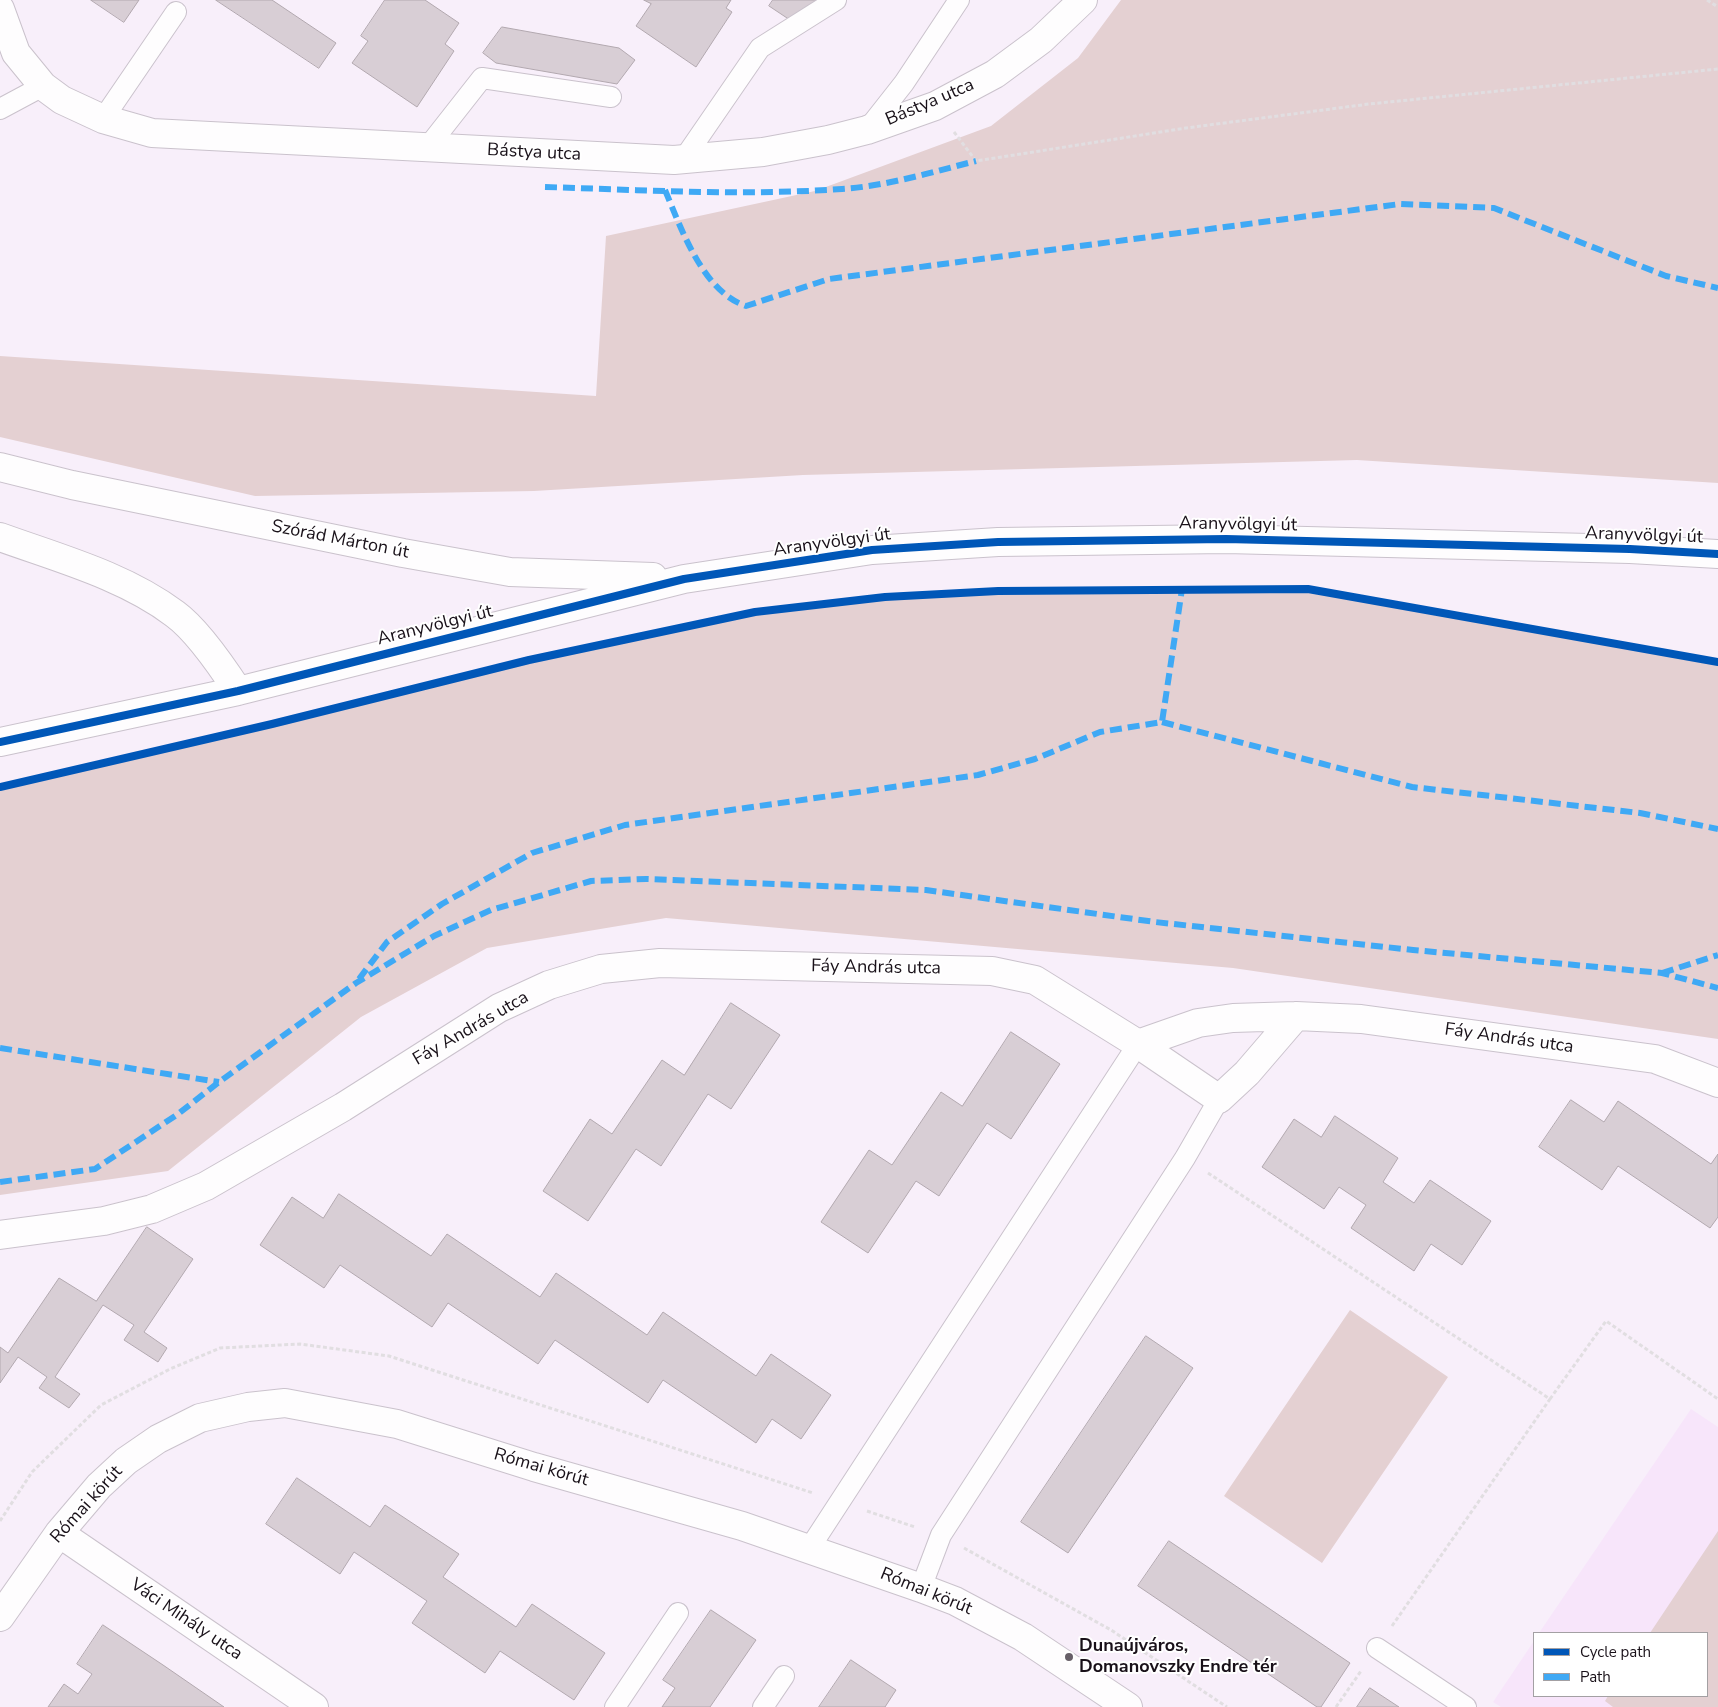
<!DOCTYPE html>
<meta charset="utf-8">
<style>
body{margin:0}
#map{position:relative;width:1718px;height:1707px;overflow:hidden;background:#f8effa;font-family:"Nunito Sans",sans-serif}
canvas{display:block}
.legend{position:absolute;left:1533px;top:1632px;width:175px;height:65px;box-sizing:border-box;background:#fff;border:1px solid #a3a0a3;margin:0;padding:6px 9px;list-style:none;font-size:15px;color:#191119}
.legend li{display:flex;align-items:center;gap:10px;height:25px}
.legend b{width:25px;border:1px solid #a3a0a3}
</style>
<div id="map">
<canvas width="1718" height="1707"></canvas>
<ul class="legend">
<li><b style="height:6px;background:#0057b8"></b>Cycle path</li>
<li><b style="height:6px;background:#3fa9f5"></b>Path</li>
</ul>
</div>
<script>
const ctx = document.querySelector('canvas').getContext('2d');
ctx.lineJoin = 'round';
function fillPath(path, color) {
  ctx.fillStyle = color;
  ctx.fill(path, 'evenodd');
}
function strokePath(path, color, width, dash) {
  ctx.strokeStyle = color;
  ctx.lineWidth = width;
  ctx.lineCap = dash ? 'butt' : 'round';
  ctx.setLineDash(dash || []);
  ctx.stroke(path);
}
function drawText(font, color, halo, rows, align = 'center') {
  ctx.font = font + ' "Nunito Sans",sans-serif';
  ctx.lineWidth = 4;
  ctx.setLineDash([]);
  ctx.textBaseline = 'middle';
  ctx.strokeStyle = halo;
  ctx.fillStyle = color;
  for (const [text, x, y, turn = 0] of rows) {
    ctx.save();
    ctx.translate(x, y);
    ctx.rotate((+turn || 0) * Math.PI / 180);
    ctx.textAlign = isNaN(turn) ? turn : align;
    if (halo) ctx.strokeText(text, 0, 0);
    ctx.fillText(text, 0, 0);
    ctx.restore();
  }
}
fillPath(new Path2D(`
 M1691,1409L1718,1427V1707H1501L1493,1702L1534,1641V1696H1707V1633H1539Z`), '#f7e5fa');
fillPath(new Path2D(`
 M1121,0H1718V483L1357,460L803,475L534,491L255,496L0,437V356L596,396L606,236L815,191L991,126L1078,58Z
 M1182,589H1308L1718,662V1039L1233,968L666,918L487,948L361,1017L168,1171L0,1195V787L272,724L529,660L755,612L885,597L998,591Z
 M1350,1310L1448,1377L1322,1563L1224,1496Z
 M1718,1531V1707H1613L1605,1701L1608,1696H1707V1633H1650Z`), '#e4d0d2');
const building = new Path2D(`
 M91,0H139L124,22Z
 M216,0H272L336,43L319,68Z
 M385,0H425L459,23L445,44L454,51L417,107L352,63L368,41L361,36Z
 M644,0H731L726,8L732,12L696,67L636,26L651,4Z
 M773,0H824L793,22L769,6Z
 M502,27L619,48L635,60L617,84L496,63L483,53Z
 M731,1003L780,1035L731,1109L708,1094L661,1166L636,1149L588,1221L543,1191L590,1119L612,1134L662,1060L684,1075Z
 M1011,1032L1060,1064L1011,1139L987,1123L939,1196L916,1181L868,1253L821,1222L869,1150L892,1165L941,1092L962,1106Z
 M1571,1100L1604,1122L1618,1101L1711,1164L1718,1154V1217L1710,1228L1618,1166L1602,1190L1539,1147Z
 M1335,1116L1398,1158L1383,1182L1414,1203L1430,1180L1491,1221L1462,1265L1431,1244L1414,1271L1351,1228L1366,1205L1339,1187L1324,1209L1262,1167L1294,1119L1321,1137Z
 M339,1194L431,1256L447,1234L540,1297L556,1273L647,1335L663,1312L756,1376L771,1354L831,1395L801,1439L772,1419L756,1443L663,1380L648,1403L555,1340L538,1364L448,1303L432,1327L340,1265L324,1288L260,1245L292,1197L323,1218Z
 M147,1227L193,1259L144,1332L167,1348L158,1362L124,1340L134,1325L103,1305L55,1377L80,1394L69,1408L39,1388L47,1377L18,1357L0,1383V1347L8,1353L59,1278L96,1301Z
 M1146,1336L1193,1368L1068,1553L1021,1522Z
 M297,1478L370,1527L385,1505L459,1554L443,1577L516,1627L532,1604L605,1653L574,1700L500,1651L485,1673L412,1623L427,1601L354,1552L340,1574L266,1524Z
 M1169,1541L1350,1663L1321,1707H1317L1138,1586Z
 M711,1610L756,1640L710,1707H662L675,1688L663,1680Z
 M103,1625L163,1665L224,1707H48L64,1684L78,1694L92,1674L77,1664Z
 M851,1660L896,1690L885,1707H819Z
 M1370,1688L1399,1707H1357Z`);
fillPath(building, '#d8ced5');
strokePath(building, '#b2a8af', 1);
const service = new Path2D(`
 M0,109L43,86
 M103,119L176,12
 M867,130L904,83L959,0
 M427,148L482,78L611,97
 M683,160L760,48L836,0
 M809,1549L1138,1044
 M921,1588L941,1535L1185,1158L1219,1099
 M1377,1648L1466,1707
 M615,1707L678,1613
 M763,1707L784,1676`);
const minor = new Path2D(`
 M0,9L16,53L43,86L62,100L103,119L152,133L674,160L763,152L828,140L867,130L935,106L995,74L1041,40L1083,0
 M1138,1044L1198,1023L1233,1018L1296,1016L1361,1019L1655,1059L1718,1083
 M0,1235L104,1221L152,1209L206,1186L343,1107L499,1008L549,985L601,969L660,963L992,971L1035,980L1138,1044L1219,1099L1247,1073L1296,1016
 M59,1533L314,1707
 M0,1617L59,1533L99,1486L126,1461L158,1439L200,1418L248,1407L285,1403L397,1424L534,1467L742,1526L921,1588L955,1601L1023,1637L1128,1707`);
const tertiary = new Path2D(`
 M0,467L72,485L403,553L510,572L653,577
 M0,537C58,558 125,576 175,614C197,630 223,668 238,691
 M0,742L238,691L684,579L872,550L998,542L1226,539L1630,549L1718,554`);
strokePath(service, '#cac2cc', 22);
strokePath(minor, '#cac2cc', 30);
strokePath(tertiary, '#cac2cc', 30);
strokePath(new Path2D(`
 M1707,0L1718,7
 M954,132L976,161L1186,128L1369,104L1718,69
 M1208,1173L1550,1399L1392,1626
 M1550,1399L1606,1321L1718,1399
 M867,1511L915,1527
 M0,1521L32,1472L101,1405L170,1369L220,1348L300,1344L389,1356L813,1493
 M964,1548L1111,1630L1227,1707
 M1336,1707L1361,1671`), '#e1dee1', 3, [4, 2.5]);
strokePath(service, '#fefdfe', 20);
strokePath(minor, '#fefdfe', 28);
strokePath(tertiary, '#fefdfe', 28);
strokePath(new Path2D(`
 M545,187C644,190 744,196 842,189C887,186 932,172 976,161
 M665,190C681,228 703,292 746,306L829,279L1400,204L1494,208L1666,276L1718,288
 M1162,722L1412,787L1640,813L1718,829
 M1662,973L1718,955
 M359,979L387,942L442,904L532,853L625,825L978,775L1035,759L1100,732L1162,722L1182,589
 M0,1048L219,1082
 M0,1182L95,1169L178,1114L219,1082L356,983L434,936L491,910L591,881L646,879L926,890L1155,922L1413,950L1662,973L1718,988`), '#3fa9f5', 6, [12, 6]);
strokePath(new Path2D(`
 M0,742L238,691L684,579L872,550L998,542L1226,539L1630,549L1718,554
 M0,787L272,724L529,660L755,612L885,597L998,591L1308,589L1718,662`), '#0057b8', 8);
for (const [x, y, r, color] of [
 [1069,1657,5,"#675f68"]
]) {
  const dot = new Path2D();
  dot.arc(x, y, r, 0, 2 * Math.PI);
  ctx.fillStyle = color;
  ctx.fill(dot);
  strokePath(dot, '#fff', 2);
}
drawText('18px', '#191119', '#fff', [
 ["Bástya utca",930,103,-23],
 ["Bástya utca",534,153,3],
 ["Aranyvölgyi út",1238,525,1],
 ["Aranyvölgyi út",1644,536,2],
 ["Szórád Márton út",340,540,11],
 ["Aranyvölgyi út",832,543,-8],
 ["Aranyvölgyi út",435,626,-14],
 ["Fáy András utca",876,968,1],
 ["Fáy András utca",471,1029,-30],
 ["Fáy András utca",1509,1039,8],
 ["Római körút",541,1468,16],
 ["Római körút",87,1505,-48],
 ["Római körút",926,1592,22],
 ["Váci Mihály utca",186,1620,34]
]);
drawText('bold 18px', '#191119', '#fff', [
 ["Dunaújváros,",1079,1647],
 ["Domanovszky Endre tér",1079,1668]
], 'left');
</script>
